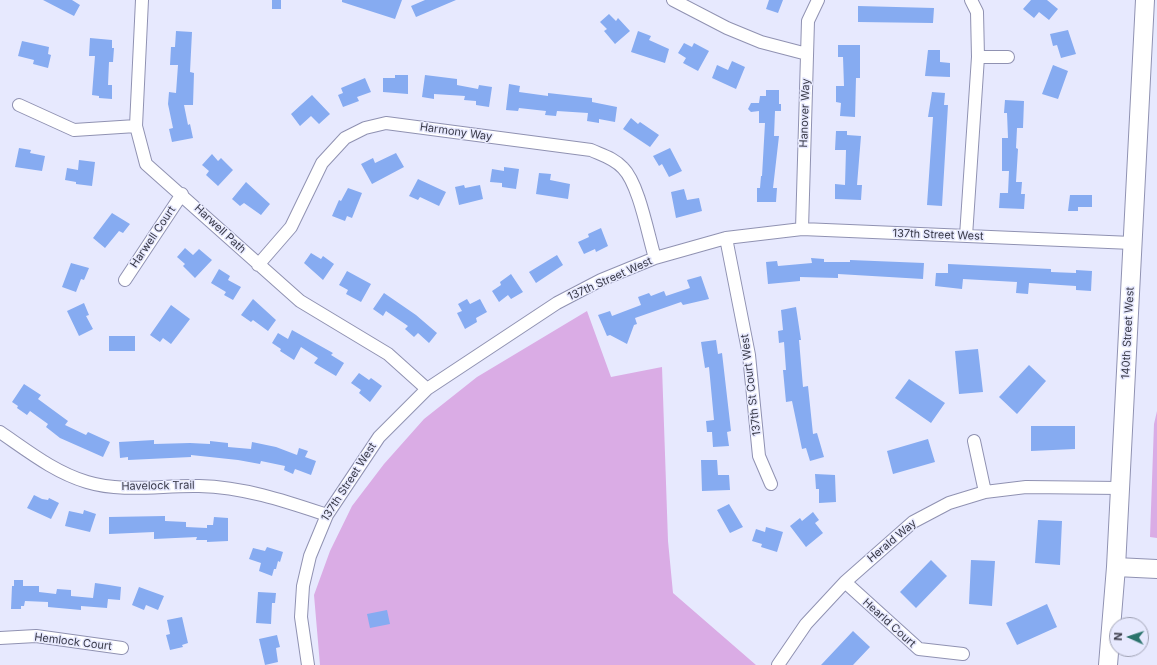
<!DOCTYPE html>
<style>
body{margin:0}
#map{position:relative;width:1157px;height:665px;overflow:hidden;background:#e7e9fe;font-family:Inter,sans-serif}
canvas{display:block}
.north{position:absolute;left:1109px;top:617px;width:40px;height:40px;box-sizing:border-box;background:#e7e9fe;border:1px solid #a1a3b5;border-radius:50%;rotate:273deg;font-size:11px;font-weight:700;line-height:16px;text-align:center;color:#383947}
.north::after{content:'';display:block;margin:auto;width:14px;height:18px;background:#2b736c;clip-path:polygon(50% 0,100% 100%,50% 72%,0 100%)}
</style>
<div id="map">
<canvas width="1157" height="665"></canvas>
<div class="north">N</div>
</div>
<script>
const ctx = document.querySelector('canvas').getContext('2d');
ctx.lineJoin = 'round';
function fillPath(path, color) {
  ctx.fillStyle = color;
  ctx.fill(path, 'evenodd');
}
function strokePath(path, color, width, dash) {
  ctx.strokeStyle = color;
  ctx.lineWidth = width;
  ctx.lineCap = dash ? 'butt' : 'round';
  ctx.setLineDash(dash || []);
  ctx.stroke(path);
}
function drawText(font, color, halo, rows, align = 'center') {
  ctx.font = font + ' Inter,sans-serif';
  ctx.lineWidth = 3;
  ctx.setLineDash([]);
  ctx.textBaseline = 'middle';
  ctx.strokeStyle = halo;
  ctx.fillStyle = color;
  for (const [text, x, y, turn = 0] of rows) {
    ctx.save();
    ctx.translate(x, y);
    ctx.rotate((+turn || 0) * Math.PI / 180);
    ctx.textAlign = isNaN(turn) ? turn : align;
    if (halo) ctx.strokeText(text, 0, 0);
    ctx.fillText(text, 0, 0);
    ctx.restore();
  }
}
fillPath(new Path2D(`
 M587,311L611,377L662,367L668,541L673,593L756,665H320L314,595L330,551L352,506L384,464L424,419L477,377Z
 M1157,411V538L1150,537L1154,424Z`), '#daace5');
fillPath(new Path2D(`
 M43,0H72L80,5L74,16Z
 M272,0H281V9H272Z
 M342,0H402L395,19L342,2Z
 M425,0H456L416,17L411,6Z
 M769,0H783L778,13L766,9Z
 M1031,0H1047L1058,9L1049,20L1039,12L1034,18L1023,9Z
 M858,6L934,8L933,23L858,22Z
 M609,14L616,21L618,18L630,31L615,44L604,31L607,29L600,22Z
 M1068,30L1076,54L1061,58L1057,45L1053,46L1050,34Z
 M176,31L192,32L190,72L194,73L193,105H184L188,125L190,124L193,138L172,142L169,129L173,128L168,104L169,92L176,93L178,65H170L171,47H175Z
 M638,31L651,36L649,40L669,49L665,63L631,52Z
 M90,38L112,40V48H114L113,62H109L108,85H112V99L99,98V96L92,95L95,56H89Z
 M22,41L49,47L48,54L51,55L48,68L33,64L34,60L18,56Z
 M684,43L692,47L694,43L709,51L698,71L683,63L686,58L678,53Z
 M838,45H860V78H856L855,117L840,116L841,103L836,102V86H844L843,57H838Z
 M928,50H940V62L950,63V77L925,76Z
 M732,61L745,67L736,89L712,78L717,65L728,70Z
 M1053,65L1068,71L1058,99L1042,94Z
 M395,75H408V94L383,92V78H395Z
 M425,75L457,79V85L478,89L479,85L492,87L489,107L476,105V101L464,100L465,96L434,94V99L422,97Z
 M365,78L371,92L357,97L359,101L343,107L338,95L343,93L341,88Z
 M509,84L520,86L519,92L548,96V93L592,98V102L617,107L615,122L599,119V123L587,121L588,113L557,111L556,116L545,115L546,111L519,108L518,111L506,110Z
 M766,90H779V104H781V111H775L774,136H779L773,188H777L776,202H757V188H760L761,176H762L765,123H759V111L751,112L748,109L751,103H759L760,96H766Z
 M932,92L945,93L944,105H948L942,206L927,205L933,117H928Z
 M312,95L330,114L319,124L311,116L300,126L291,114Z
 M1005,100L1024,101L1023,128H1017L1016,148L1018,149L1016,182H1022L1021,194H1025L1024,209L999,208L1000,193H1008L1009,171H1002V138H1008L1007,113H1004Z
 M631,118L638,124L640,122L659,135L650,147L623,129Z
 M836,131H847V135L861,136L857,185H862L861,200L835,199V184L845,185L846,150H835Z
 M19,148L31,150L30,153L45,156L42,171L15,167Z
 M670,148L682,171L669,177L662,164L659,166L653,156Z
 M396,153L404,167L372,184L361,164L373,158L375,163Z
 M212,154L218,161L221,158L233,170L218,186L206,175L209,171L202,165Z
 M79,160L95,162L92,186L76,184V182L65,180L67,168L78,170Z
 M504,167L519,169L516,189L502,187V183L490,182L492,169L504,171Z
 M539,173L551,174L550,180L570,184L568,199L536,194Z
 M418,179L446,192L439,206L420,197L418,200L409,196Z
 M246,182L270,204L261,215L244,203L240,206L232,199Z
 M464,185L465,188L480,185L483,199L459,205L455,187Z
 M348,188L362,193L352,218L347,216L345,221L332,216L339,200L341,201Z
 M684,189L687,200L699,198L702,211L676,218L671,192Z
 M1070,195H1092V207H1078V211H1068Z
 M112,213L130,224L123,233L119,231L105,248L93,238Z
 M601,228L608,246L596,252L595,249L584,254L578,242L589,237L588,234Z
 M185,248L193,255L199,249L212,260L195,278L183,266L185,264L177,257Z
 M311,253L321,259L323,256L334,264L323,280L304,263Z
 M557,255L563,265L536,283L529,272Z
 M811,258L824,259V262H850V260L924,263L923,279L838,274V278L800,277V281L768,284L766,262L777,261L778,266L812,263Z
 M71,263L89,268L84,280L81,279L76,292L62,287Z
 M948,264L1051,269V272L1076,273V270L1092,271L1091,291L1076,290V286L1029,283L1028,294L1016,293L1017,282L963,279L962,289L935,286L936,273H948Z
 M219,269L230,276L228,280L241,287L233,300L224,295L226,292L211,283Z
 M347,271L371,284L361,302L346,294L348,290L339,285Z
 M511,274L523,292L511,299L508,295L499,302L492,291L501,285L500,282Z
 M701,276L709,299L683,305L681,302L635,318L637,324L634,325L627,344L610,335L607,336L598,315L610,311L612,316L641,305L638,297L649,293L651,296L664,291L666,296L690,288L687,280Z
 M384,293L416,315L437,333L429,343L418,333L414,337L405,329L408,326L386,311L383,316L373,309Z
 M253,299L276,320L268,331L253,320L251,322L241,315Z
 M467,299L470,304L480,299L487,312L476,318L477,322L465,329L457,313L462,311L458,304Z
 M84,303L89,315L86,316L93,329L79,336L67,311Z
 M171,305L190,319L171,344L163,338L160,342L150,335Z
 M796,307L801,340H799L803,387L808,386L813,434L817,433L824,457L810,461L806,448L802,449L792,401L786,402L783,370H786L784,342L779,343L778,331L783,330L781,310Z
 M292,330L333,353L331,355L344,363L336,376L314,363L318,358L301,347L294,360L280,351L281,349L272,343L278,333L288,339Z
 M109,336H135V351H109Z
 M716,340L718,354L722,353L731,431L727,432L729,446L713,447L712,432H707L706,421L714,420L709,367L705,368L701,342Z
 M978,349L983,392L959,394L955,351Z
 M1029,365L1046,381L1017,414L999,397Z
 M359,373L369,380L371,378L382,386L370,402L359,393L361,390L351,383Z
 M909,379L945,403L931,423L895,398Z
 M24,384L41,395L38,399L68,421L65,425L86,435L88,432L110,442L103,457L60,438L46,427L48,424L30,411L27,415L17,408L18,406L12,402Z
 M1031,426H1075V449L1031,451Z
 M928,439L935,462L893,474L887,451Z
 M154,440V444L190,443L210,444V441L228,443V447L251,449L252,442L276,447L297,455L299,448L308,451L305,457L316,461L311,475L295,469L293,474L284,470L285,466L261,461L260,464L238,460L191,455V457L128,460V457L120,458L119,442Z
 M701,460H717L718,475H729L730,490L702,491Z
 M815,474L835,475L836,502L819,503V489H816Z
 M34,495L42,499L48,500L49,498L59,503L51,519L27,508Z
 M729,504L743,527L730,533L717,510Z
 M84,510L96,514L90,532L65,526L69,511L83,514Z
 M813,512L819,520L815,523L823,533L806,547L790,526L800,518L802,521Z
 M165,516V521L186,522V527L207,528V525H213L214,517L228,518V541L207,542V540H196L197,537L154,539V532L109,534V517Z
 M1038,520L1062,521L1060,565L1035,563Z
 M766,527L783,532L777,552L761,547L762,544L752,541L756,529L765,532Z
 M267,547L283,552L280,562L278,561L276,569H274L272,576L259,571L261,563L249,559L253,548L265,551Z
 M931,560L947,576L916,608L900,592Z
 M971,560L995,561L992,606L969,604Z
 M14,580H23V586H39V592L56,594L57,589L71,590V596L93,598L95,583L109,585L121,587L120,600L108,599L107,608L81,606V610L48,607V602L25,601L24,606H21V609H11L12,586H14Z
 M139,587L164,596L158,610L146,605L144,610L132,605Z
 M258,592L276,593L275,603H272L271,624L256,623Z
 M1047,604L1057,627L1017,645L1006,623Z
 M387,610L390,624L370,628L367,614Z
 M182,617L188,643L182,645L183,647L170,650L166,635L170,634L167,620Z
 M853,631L870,647L853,665H821Z
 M277,635L280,647L276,648L278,662L265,665L259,639Z`), '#86abf1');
const street = new Path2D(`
 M142,0L136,126L146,164L300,301L388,354L427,389
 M673,0L727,28L761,42L807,54
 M978,57H1008
 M19,105L74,130L136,126
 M802,229L808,21L818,0
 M966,236L978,57L977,12L971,0
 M726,238L749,355L759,456L771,484
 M258,265L291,227L322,163L345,138L365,128L386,123L591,150C602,155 614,158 623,168C639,184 648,235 655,258
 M125,280L182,194
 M0,432C28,451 54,472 87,482C123,493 162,485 199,486C244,487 285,501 327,515
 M974,441L985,492
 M845,582L919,649L963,654
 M0,638L36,636L122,648
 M308,665L301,617L303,586L310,556L327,515L379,437L427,389L557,303L601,280L655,258L726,238L802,229L1132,243
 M778,665L806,624L845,582L913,522L949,503L985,492L1026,487L1120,488`);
const secondary = new Path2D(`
 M1116,567L1157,569
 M1108,665L1116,567L1145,0`);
strokePath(street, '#9092b2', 14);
strokePath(secondary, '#9092b2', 20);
strokePath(street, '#fff', 12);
strokePath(secondary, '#fff', 18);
drawText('11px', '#383947', '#e7e9fe', [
 ["Hanover Way",805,113,-88],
 ["Harmony Way",456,132,8],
 ["Harwell Path",220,229,43],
 ["137th Street West",938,235,2],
 ["Harwell Court",153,237,-56],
 ["137th Street West",610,279,-24],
 ["140th Street West",1128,333,-87],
 ["137th St Court West",751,385,-97],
 ["137th Street West",349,482,-57],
 ["Havelock Trail",158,486,-1],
 ["Herald Way",892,541,-40],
 ["Hearld Court",889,623,42],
 ["Hemlock Court",73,642,7]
]);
</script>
